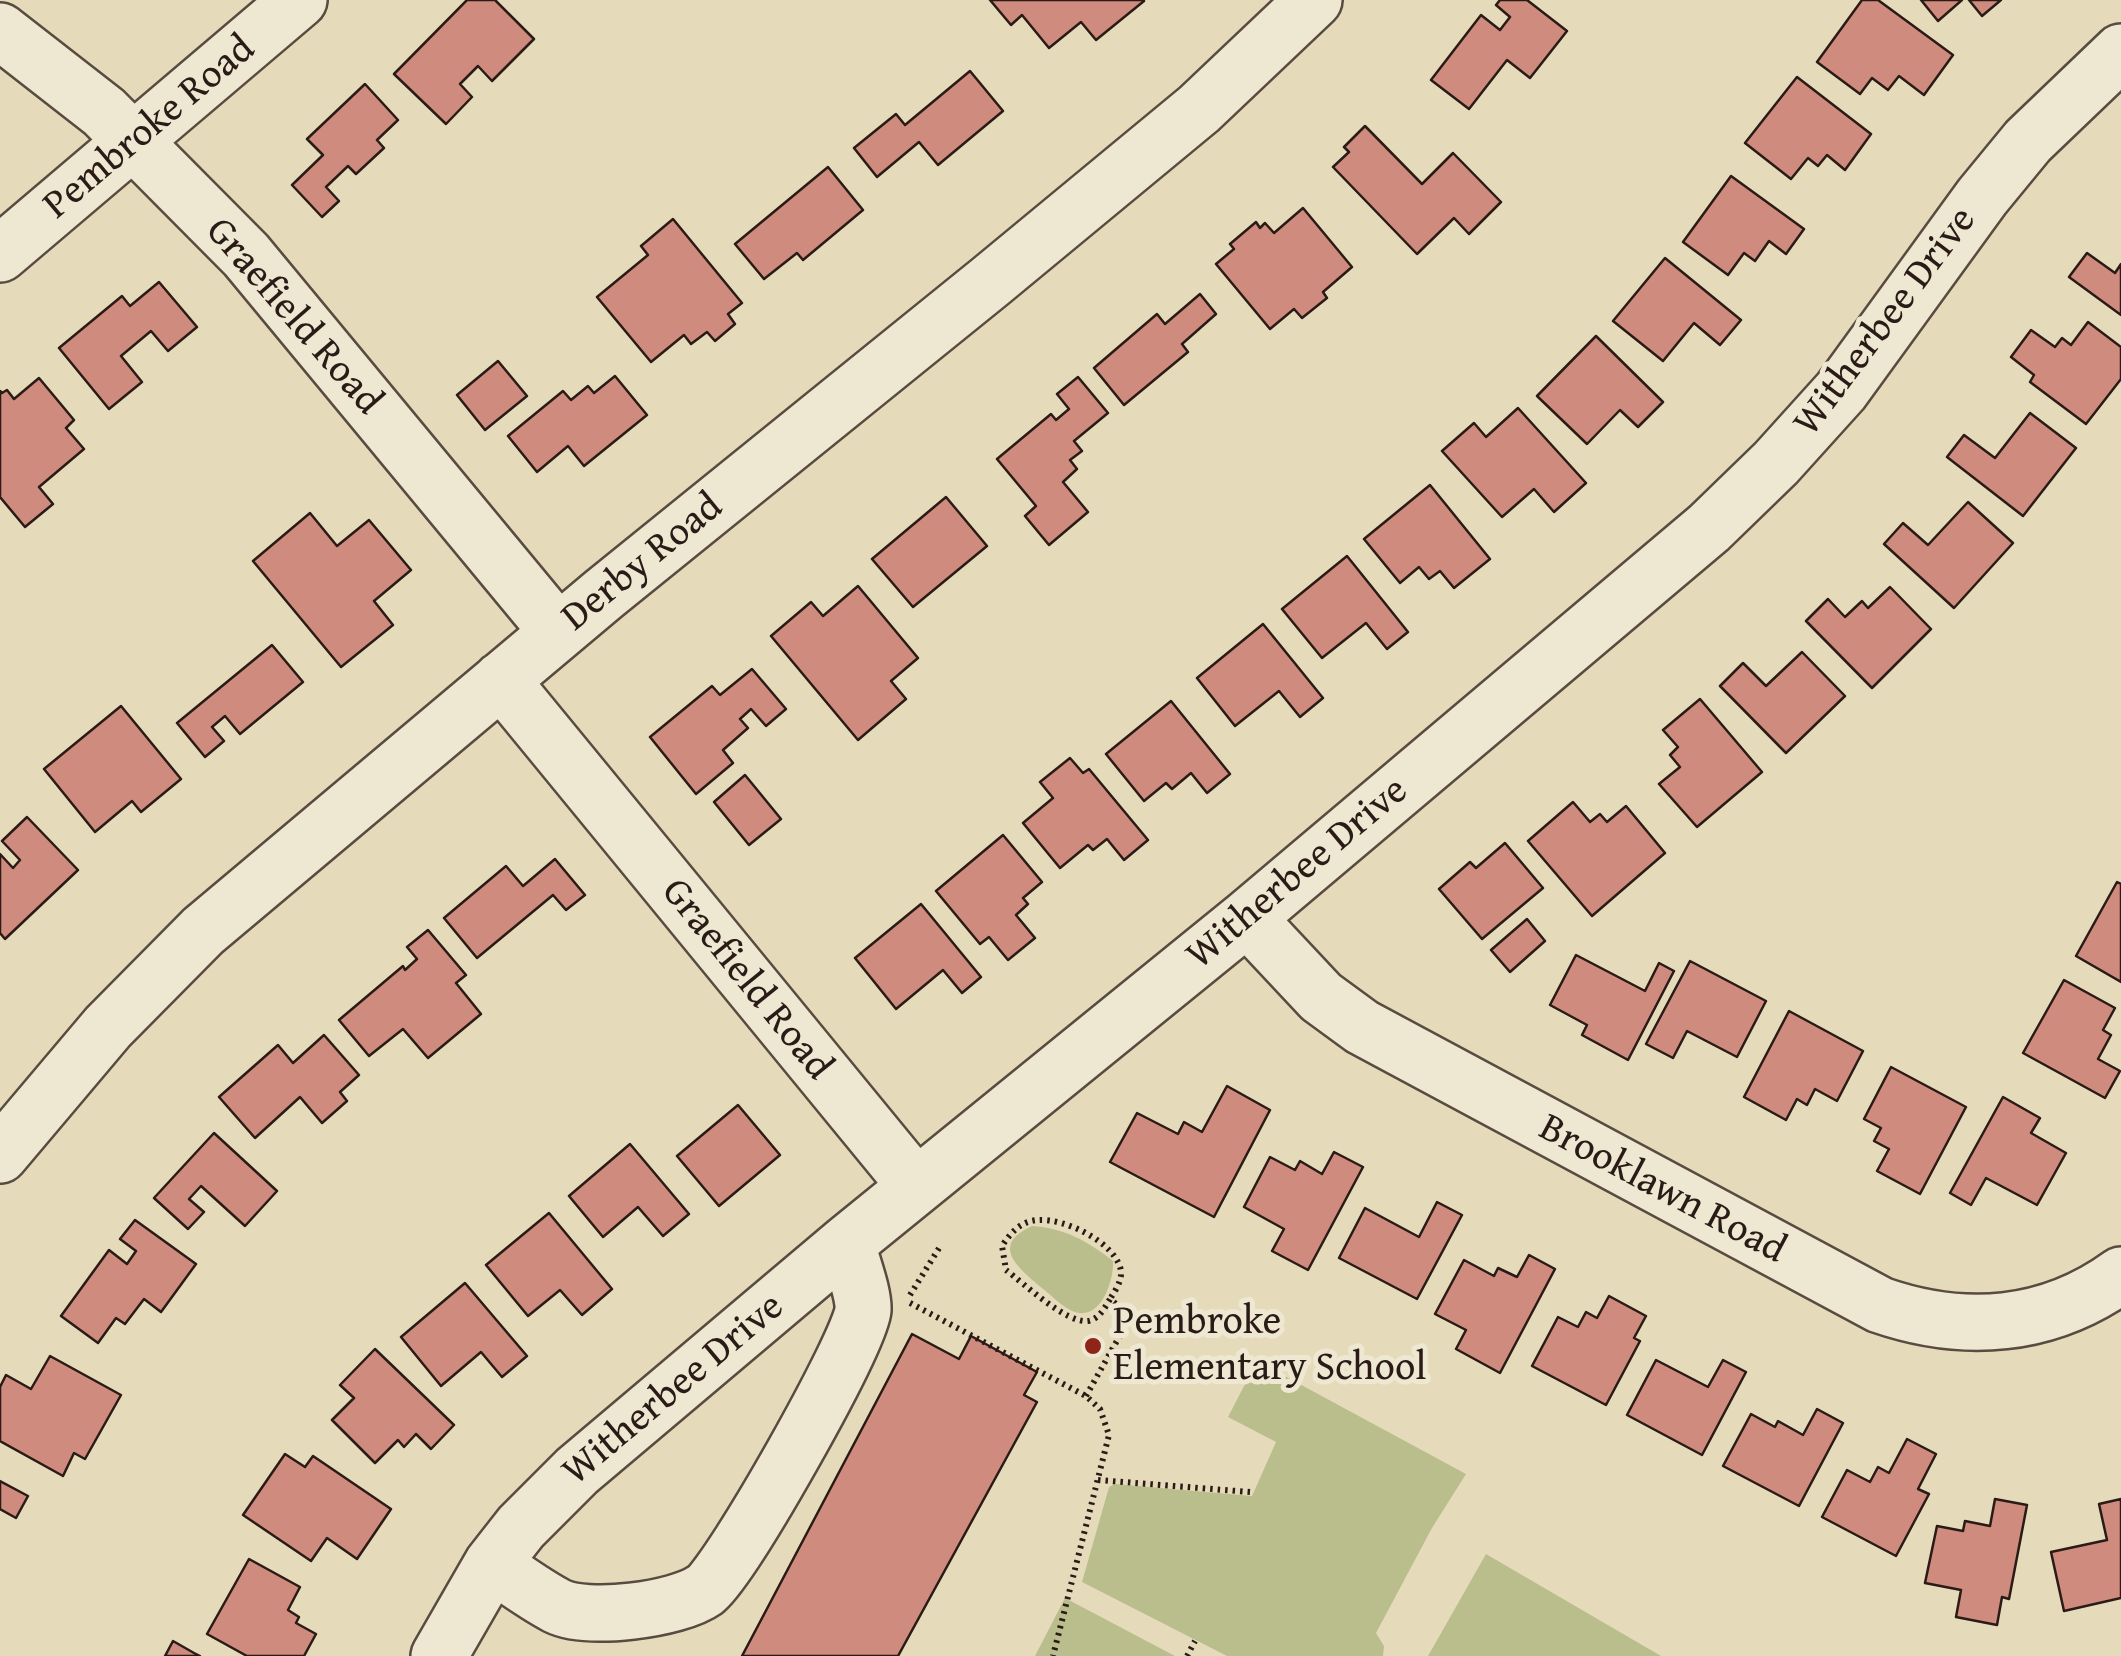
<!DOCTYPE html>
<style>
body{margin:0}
canvas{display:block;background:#e5dbbb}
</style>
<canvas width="2121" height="1656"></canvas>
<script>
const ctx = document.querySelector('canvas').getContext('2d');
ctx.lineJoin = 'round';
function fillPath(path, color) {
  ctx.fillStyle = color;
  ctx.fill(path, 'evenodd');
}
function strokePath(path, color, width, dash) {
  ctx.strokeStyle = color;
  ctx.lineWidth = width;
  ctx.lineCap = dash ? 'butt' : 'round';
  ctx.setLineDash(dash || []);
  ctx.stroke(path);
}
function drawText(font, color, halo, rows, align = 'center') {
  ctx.font = font + ' "Gentium Book Plus",serif';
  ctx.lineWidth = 10;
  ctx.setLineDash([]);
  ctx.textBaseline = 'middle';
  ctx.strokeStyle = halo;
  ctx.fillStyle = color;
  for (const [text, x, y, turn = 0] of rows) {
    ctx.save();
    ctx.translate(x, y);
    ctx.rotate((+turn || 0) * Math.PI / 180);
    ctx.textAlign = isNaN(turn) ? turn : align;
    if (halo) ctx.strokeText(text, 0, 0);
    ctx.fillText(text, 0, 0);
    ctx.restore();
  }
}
fillPath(new Path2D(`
 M1032,1226C1064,1228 1088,1241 1113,1261C1114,1278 1104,1311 1084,1313C1069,1315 1054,1297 1043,1289C1020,1269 988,1246 1032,1226Z
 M1257,1361L1466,1474L1432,1528L1376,1633L1384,1646L1383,1656H1227L1082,1582L1109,1487L1115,1484L1252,1496L1276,1442L1228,1417Z
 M1486,1554L1661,1656H1428Z
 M1065,1598L1175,1656H1035Z`), '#babe8c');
const building = new Path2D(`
 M467,0H495L534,39L492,81L478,66L460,84L472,97L446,124L394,74Z
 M990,0H1143L1144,1L1096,40L1081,22L1049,48L1022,15L1011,25Z
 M1500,0H1527L1567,31L1530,78L1507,60L1469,109L1431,80L1481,15L1500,30L1510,17L1496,5Z
 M1862,0H1878L1953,55L1924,95L1899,76L1888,90L1872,78L1860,94L1817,62Z
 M1921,0H1962L1938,21Z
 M1969,0H2001L1982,16Z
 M970,71L1003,111L938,165L919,142L877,177L854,148L896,114L905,125Z
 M1797,77L1871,134L1845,170L1827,155L1818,166L1808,158L1791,179L1745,143Z
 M365,84L398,120L377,140L384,148L356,174L348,166L326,187L339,201L322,217L292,185L323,155L307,139Z
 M1365,126L1422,184L1453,153L1501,202L1469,234L1454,218L1417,254L1333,167L1349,152L1344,147Z
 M828,167L863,210L803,260L797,253L764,279L735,244Z
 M1731,176L1804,229L1786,254L1769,241L1755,261L1744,253L1728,275L1683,242Z
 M1303,208L1352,267L1323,292L1327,298L1302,318L1294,309L1270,329L1216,264L1234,249L1230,244L1256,222L1260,228L1265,223L1274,233Z
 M673,219L742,303L728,314L735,324L715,341L707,332L691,344L684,335L651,362L597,297L648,255L641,246Z
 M2087,253L2115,273L2121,264V315L2069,277Z
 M1665,258L1741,320L1720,345L1694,323L1663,361L1613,321Z
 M159,282L197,327L168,351L151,331L121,356L142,382L109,409L59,348L122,296L130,306Z
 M1200,294L1216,314L1182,344L1188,352L1124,405L1094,368L1157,314L1165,324Z
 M2088,322L2121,347V379L2086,424L2030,382L2034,375L2011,357L2031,330L2055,347L2062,338L2071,345Z
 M1596,336L1663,402L1638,427L1620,410L1587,444L1537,396Z
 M498,361L527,396L485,430L457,395Z
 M615,376L647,415L584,466L568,446L537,472L508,436L563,391L571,400L588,386L594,393Z
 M1078,377L1108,413L1074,441L1082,451L1070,460L1077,469L1063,482L1088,512L1049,545L1025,516L1036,506L997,459L1051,414L1056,420L1069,409L1057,394Z
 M39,378L74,420L66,428L84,449L39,487L53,504L25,527L0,497V391L2,393L7,390L14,399Z
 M1518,408L1586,483L1554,512L1534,489L1502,517L1442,451L1474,423L1486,437Z
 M2030,413L2076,448L2023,516L1947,457L1964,435L1995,458Z
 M1430,485L1490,559L1454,588L1440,571L1429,579L1419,567L1400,583L1364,539Z
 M946,497L987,546L913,607L872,559Z
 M1968,502L2013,543L1954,608L1884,544L1903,523L1928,545Z
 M310,513L337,546L369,520L411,570L374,601L393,625L341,667L253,561Z
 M1347,556L1408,632L1387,649L1366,623L1322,658L1282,609Z
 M858,586L918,658L891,681L906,699L858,740L771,636L811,602L823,616Z
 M1890,587L1931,629L1872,688L1806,621L1828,599L1845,617L1862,601L1868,608Z
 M1263,624L1323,698L1300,717L1279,691L1235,726L1197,678Z
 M272,645L303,682L240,734L225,716L212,727L224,741L205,757L177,723Z
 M1802,652L1845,696L1786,753L1720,686L1743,663L1766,686Z
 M752,669L786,709L766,726L751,709L740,719L748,728L723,750L733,763L696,794L650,737L712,686L720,695Z
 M1700,699L1762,772L1697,827L1659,784L1680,767L1670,755L1678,747L1663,730Z
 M1171,701L1230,774L1207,793L1191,773L1172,789L1166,783L1144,801L1106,754Z
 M121,706L181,779L141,812L132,801L95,832L44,769Z
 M1070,758L1083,773L1089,769L1148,840L1124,860L1107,839L1093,850L1088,845L1060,868L1023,823L1053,798L1040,782Z
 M745,775L781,819L749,845L714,802Z
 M1573,802L1590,822L1600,814L1607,822L1626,806L1665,853L1592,916L1528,841Z
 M27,817L78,870L5,939L0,933V854L13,868L20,860L2,841Z
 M1003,835L1042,882L1023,898L1028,904L1016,915L1035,938L1008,960L989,937L980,944L936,891Z
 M1505,843L1543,888L1482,939L1439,889L1470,862L1476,868Z
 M555,859L585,895L566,910L553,895L477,958L444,918L506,866L523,886Z
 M2117,882L2121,884V982L2076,956Z
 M921,904L981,977L962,993L943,970L896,1009L855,958Z
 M1527,919L1545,941L1510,972L1491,950Z
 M428,930L466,975L456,983L481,1014L428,1058L403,1029L369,1056L339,1020L403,966L405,970L417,959L407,947Z
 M1576,955L1645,991L1659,963L1674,971L1628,1060L1582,1035L1587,1025L1550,1005Z
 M1690,961L1766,1001L1737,1057L1687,1031L1673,1058L1646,1044Z
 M2064,980L2115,1008L2103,1030L2111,1035L2098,1059L2120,1071L2105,1098L2023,1053Z
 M1789,1011L1863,1051L1837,1101L1815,1089L1807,1105L1797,1099L1786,1120L1744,1097Z
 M324,1035L359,1075L340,1092L347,1101L322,1123L300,1097L255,1138L219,1097L278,1045L293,1063Z
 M1891,1067L1966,1107L1920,1194L1877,1171L1889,1149L1874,1141L1881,1128L1864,1119Z
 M1227,1086L1270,1110L1214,1217L1110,1162L1137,1113L1178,1134L1184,1122L1202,1132Z
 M2003,1097L2040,1118L2031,1133L2066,1153L2037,1205L1986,1178L1971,1205L1950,1193Z
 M738,1105L780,1155L719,1206L677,1156Z
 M214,1133L277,1191L245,1226L201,1186L189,1199L204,1212L188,1229L154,1198Z
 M630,1144L689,1214L663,1236L638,1207L603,1237L569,1196Z
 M1334,1152L1363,1167L1308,1270L1272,1251L1284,1229L1244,1207L1270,1157L1295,1170L1300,1161L1322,1174Z
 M1437,1202L1462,1215L1417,1299L1339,1258L1365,1208L1419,1237Z
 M549,1213L612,1289L582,1315L560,1290L528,1316L486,1265Z
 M135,1220L196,1264L161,1312L144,1299L125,1324L116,1318L98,1343L61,1316L109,1250L127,1264L136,1251L120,1239Z
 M1529,1255L1555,1269L1500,1373L1456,1349L1466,1330L1435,1314L1464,1260L1494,1276L1498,1268L1517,1277Z
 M465,1283L527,1356L502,1377L481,1352L441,1386L401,1337Z
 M1609,1296L1646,1316L1634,1338L1640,1341L1606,1405L1532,1366L1558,1317L1578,1327L1586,1312L1597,1318Z
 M912,1334L959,1359L971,1336L1037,1372L1024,1395L1037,1402L898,1656H742Z
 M375,1349L454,1425L431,1449L416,1434L404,1447L398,1440L375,1463L332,1420L354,1398L340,1385Z
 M50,1356L121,1395L85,1459L74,1453L63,1476L0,1441V1387L6,1375L31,1389Z
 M1656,1360L1708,1387L1723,1360L1746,1372L1702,1455L1627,1415Z
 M1817,1409L1843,1423L1799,1506L1723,1466L1751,1414L1775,1427L1778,1421L1803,1435Z
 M1907,1439L1936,1454L1918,1489L1929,1494L1896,1556L1822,1517L1847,1470L1870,1482L1878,1467L1889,1473Z
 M285,1454L305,1467L313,1456L391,1509L357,1559L327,1538L311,1561L243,1515Z
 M0,1481L28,1496L16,1518L0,1509Z
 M1995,1499L2027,1505L2009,1599L2002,1597L1997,1625L1956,1617L1961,1590L1925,1583L1937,1526L1963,1531L1965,1521L1990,1526Z
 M2121,1499V1598L2064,1611L2051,1552L2107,1540L2099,1504Z
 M249,1559L300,1587L288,1610L299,1617L296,1623L316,1634L304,1656H247L207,1634Z
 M173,1641L194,1653L200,1656H165Z`);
fillPath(building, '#cf8b7d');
strokePath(building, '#2a1b16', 2.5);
const minor = new Path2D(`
 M0,31L104,112L246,255L558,632
 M0,254L299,0
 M501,680L916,1186
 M1247,918L1321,997L1362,1027L1880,1305C1964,1334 2048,1328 2121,1275
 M0,1155L108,1027L203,931L604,594L991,281L1199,109L1314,0
 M492,1564C513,1578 534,1594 557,1606C587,1621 677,1610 705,1590C731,1571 861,1341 863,1310C864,1293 851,1261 847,1243
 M439,1656L492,1564L521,1527L577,1471L847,1243L1247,918L1709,528L1776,463L1841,391L1982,197L2028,141L2121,52`);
strokePath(minor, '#594b3f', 60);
strokePath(new Path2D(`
 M910,1295L941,1245
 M910,1303L1086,1396L1100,1409L1109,1435L1053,1656
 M1086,1396L1123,1330L1122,1309L1110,1299C1104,1309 1099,1319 1088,1321C1067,1324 1023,1283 1006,1270L1002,1246C1011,1232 1021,1221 1038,1220C1064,1218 1116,1242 1121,1271C1122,1281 1115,1291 1110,1299
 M1098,1480L1250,1492
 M1187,1656L1195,1641`), '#2a1b16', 6, [2.5, 5]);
strokePath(minor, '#eee8d3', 55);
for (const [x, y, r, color] of [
 [1093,1346,10,"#8f2418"]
]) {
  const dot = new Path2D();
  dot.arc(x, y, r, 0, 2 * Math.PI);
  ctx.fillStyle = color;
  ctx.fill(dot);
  strokePath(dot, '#eee8d3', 4);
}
drawText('40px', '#2a1b16', '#eee8d3', [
 ["Pembroke Road",150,128,-40],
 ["Graefield Road",293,317,49],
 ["Witherbee Drive",1886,322,-53],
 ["Derby Road",643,563,-39],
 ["Witherbee Drive",1298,874,-40],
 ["Graefield Road",746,980,51],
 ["Brooklawn Road",1662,1190,28],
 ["Witherbee Drive",674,1390,-40]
]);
drawText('40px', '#2a1b16', '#eee8d3', [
 ["Pembroke",1113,1323],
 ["Elementary School",1113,1369]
], 'left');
</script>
